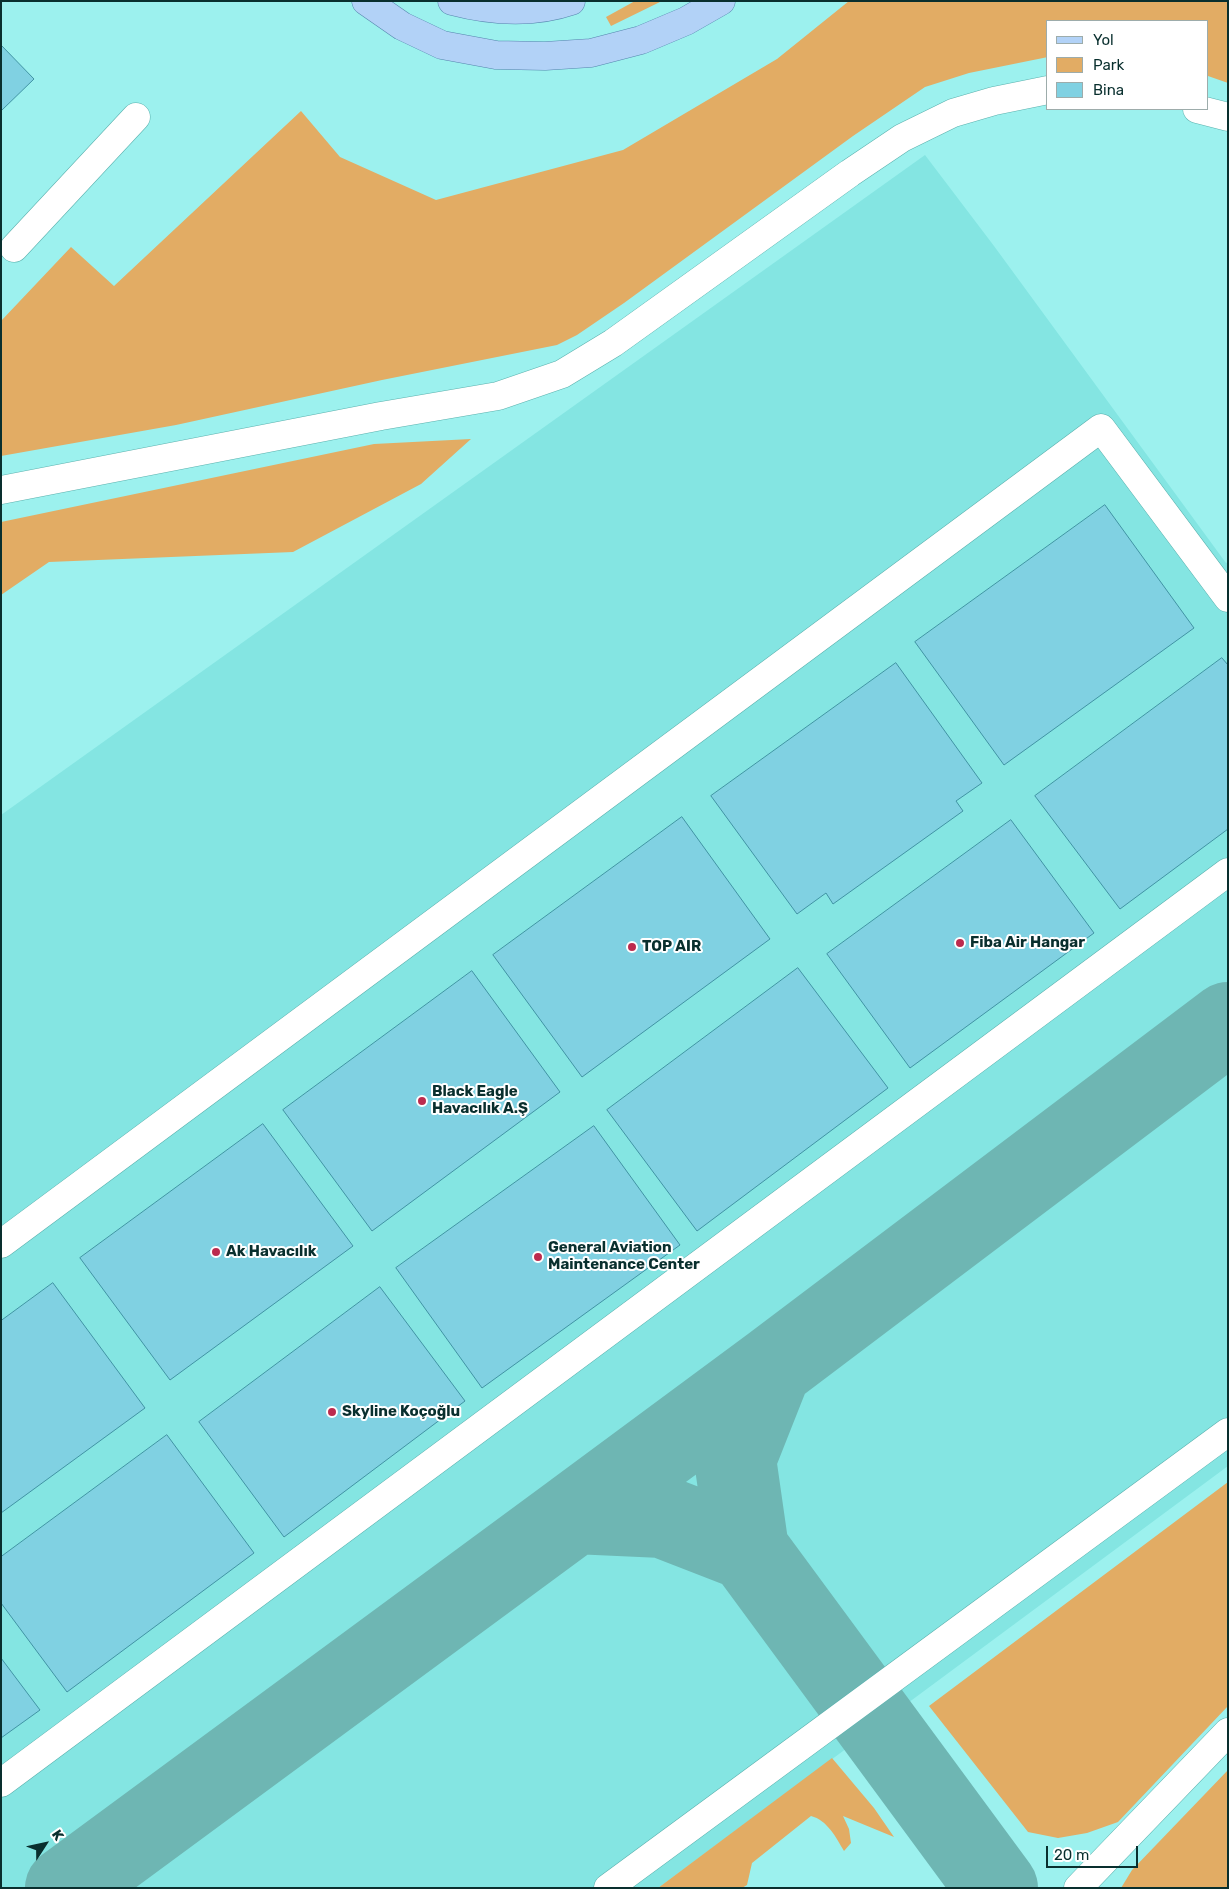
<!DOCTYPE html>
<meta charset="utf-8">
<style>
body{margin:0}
#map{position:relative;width:1229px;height:1889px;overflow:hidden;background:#9cf1ee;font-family:Rubik,sans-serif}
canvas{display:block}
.frame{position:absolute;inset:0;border:2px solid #092f2e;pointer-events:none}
.legend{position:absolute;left:1046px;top:20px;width:162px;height:90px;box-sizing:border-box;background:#fff;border:1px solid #9dacab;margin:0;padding:6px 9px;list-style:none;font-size:15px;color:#092f2e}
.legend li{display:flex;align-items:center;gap:10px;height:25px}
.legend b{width:25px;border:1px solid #9dacab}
.north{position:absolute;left:20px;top:1819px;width:50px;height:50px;-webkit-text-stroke:4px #fff;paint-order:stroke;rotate:55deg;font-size:14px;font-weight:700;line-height:20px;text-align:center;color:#092f2e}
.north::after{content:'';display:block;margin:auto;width:18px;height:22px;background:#092f2e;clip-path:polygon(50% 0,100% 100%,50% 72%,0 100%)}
.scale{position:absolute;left:1046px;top:1846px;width:92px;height:22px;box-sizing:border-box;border:2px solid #092f2e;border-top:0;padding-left:6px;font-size:15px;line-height:18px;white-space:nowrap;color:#092f2e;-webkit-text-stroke:4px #fff;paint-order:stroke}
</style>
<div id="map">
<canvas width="1229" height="1889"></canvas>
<div class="frame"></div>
<ul class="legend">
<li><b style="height:6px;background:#b2d2f7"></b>Yol</li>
<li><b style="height:14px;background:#e2ac64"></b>Park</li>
<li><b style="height:14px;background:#80d1e2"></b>Bina</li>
</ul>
<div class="north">K</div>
<div class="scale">20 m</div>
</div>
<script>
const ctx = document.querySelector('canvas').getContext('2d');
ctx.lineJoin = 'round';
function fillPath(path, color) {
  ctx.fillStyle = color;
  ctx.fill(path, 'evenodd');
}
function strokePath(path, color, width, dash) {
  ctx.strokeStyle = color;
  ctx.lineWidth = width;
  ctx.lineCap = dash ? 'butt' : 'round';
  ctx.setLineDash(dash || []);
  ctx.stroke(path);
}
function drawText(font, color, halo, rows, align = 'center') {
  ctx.font = font + ' Rubik,sans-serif';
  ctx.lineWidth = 4;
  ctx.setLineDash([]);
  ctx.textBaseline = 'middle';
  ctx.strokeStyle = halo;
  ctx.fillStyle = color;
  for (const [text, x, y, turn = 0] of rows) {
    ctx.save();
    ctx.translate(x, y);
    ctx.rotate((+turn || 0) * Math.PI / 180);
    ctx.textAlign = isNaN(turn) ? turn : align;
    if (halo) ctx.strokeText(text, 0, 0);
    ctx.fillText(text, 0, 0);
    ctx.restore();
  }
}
fillPath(new Path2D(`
 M925,155L994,246L1226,563L1228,562V1466L658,1888H1V815Z`), '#84e5e2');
fillPath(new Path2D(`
 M635,1H662L611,26L606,17Z
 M849,1H1228V83L1208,76V21H1048V57L969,73L925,87L853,136L624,303L577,335L557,345L382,380L176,425L1,456V321L71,247L114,286L301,111L340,157L436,200L623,150L777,59Z
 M471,439L421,484L293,552L49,562L1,595V522L374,444Z
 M1228,1482V1706L1118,1822L1087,1833L1058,1838L1028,1832L929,1706Z
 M832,1758L874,1808L894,1837L843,1816L849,1829L851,1843L844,1851C836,1837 827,1820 811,1816L752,1863L747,1885L742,1888H658Z
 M1228,1770V1888H1121L1132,1870Z`), '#e2ac64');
strokePath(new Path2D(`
 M575,1513L771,1368
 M66,1888L575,1513L663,1517L748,1550
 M997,1888L748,1550L735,1459L771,1368L1228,1023`), '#6eb6b3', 82);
const building = new Path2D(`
 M1,45L34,79L1,111Z
 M1105,505L1194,628L1004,765L915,642Z
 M1222,658L1228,665V829L1120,909L1035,796Z
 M896,663L982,783L956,801L963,811L833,904L826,893L797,914L711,796Z
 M682,817L770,939L582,1077L493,955Z
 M1011,820L1094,933L910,1068L827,954Z
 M798,968L888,1088L697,1231L607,1110Z
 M472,971L560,1092L372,1231L283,1110Z
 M263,1124L353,1246L170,1380L80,1258Z
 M594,1126L680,1245L482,1388L396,1268Z
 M53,1283L145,1408L1,1513V1321Z
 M380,1287L465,1401L284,1537L199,1422Z
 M167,1435L254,1553L67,1692L1,1603V1557Z
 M1,1658L40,1710L1,1738Z`);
fillPath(building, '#80d1e2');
strokePath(building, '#4194a4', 1);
const minor = new Path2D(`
 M1197,109L1228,117
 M14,248L136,117
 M1,490L381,416L498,396L562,374L613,343L850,173L902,138L953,113L994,101L1048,90
 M1,1244L1101,428L1228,598
 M1,1783L1228,872
 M608,1888L1228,1432
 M1078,1888L1228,1732`);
const major = new Path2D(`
 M366,1L402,26L442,45L496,55L545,56L591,53L641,40L686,21L721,1
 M452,1C490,11 533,14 571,1`);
strokePath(minor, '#5ab0ad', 29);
strokePath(major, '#5585ad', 29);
strokePath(minor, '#fff', 28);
strokePath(major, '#b2d2f7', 28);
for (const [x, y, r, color] of [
 [960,943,5,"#bc2b4e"],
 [632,947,5,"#bc2b4e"],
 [422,1101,5,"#bc2b4e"],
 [216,1252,5,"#bc2b4e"],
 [538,1257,5,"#bc2b4e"],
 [332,1412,5,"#bc2b4e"]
]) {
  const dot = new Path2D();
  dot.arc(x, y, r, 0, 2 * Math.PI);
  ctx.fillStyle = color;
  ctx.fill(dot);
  strokePath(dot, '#fff', 2);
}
drawText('bold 15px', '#092f2e', '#fff', [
 ["Fiba Air Hangar",970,943],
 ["TOP AIR",642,947],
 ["Black Eagle",432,1092],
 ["Havacılık A.Ş",432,1109],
 ["General Aviation",548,1248],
 ["Maintenance Center",548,1265],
 ["Ak Havacılık",226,1252],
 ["Skyline Koçoğlu",342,1412]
], 'left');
</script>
